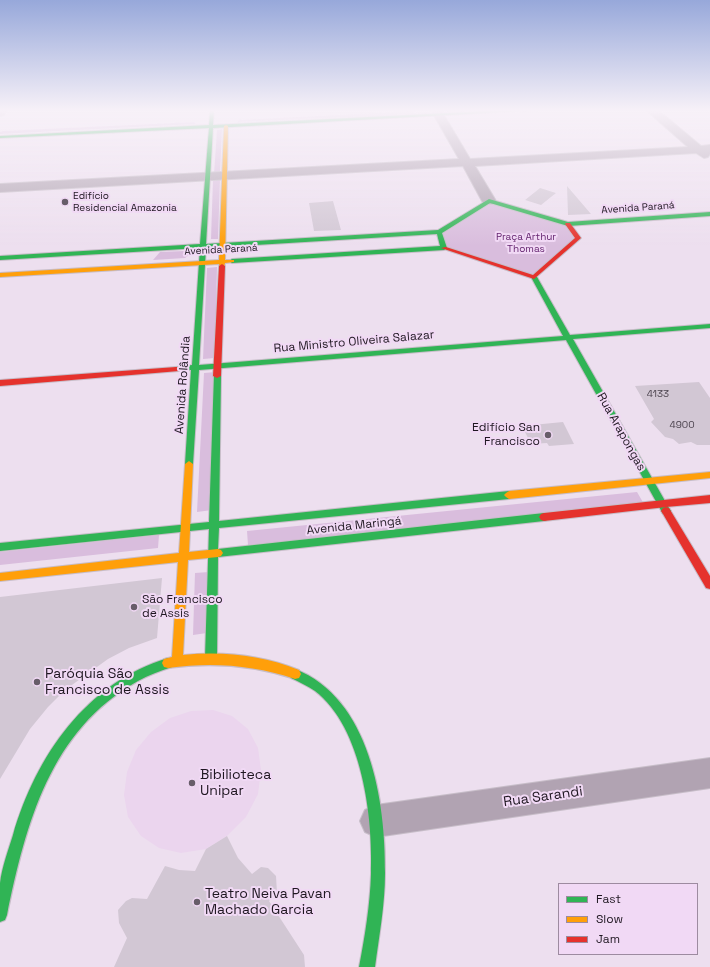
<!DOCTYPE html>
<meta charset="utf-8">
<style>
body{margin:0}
#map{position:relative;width:710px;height:967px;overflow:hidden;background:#eddfef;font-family:"Space Grotesk",sans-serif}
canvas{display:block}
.legend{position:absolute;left:558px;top:883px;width:140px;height:72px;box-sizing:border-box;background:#f1d9f5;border:1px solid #9d8ba0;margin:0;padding:5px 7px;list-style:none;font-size:12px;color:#1f1721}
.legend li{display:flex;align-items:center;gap:8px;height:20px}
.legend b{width:20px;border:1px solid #9d8ba0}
</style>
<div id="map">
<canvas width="710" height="967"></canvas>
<ul class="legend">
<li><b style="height:5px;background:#30b455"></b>Fast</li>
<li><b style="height:5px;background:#ff9f0a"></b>Slow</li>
<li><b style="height:5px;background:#e5322d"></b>Jam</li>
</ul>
</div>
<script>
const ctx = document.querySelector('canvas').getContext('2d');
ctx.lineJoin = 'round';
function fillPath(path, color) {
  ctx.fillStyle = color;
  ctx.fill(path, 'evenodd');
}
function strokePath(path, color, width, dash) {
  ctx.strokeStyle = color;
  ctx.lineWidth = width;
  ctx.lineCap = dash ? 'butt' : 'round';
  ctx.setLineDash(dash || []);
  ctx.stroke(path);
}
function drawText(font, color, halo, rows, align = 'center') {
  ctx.font = font + ' "Space Grotesk",sans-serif';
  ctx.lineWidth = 4;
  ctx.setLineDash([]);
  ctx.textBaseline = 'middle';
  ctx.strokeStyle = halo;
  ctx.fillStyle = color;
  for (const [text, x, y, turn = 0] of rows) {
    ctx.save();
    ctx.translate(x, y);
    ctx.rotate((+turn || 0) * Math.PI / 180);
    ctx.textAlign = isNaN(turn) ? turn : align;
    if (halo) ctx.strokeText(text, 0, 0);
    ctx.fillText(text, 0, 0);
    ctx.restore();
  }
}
fillPath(new Path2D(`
 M213,710L232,716L248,729L258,748L261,770L258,794L246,817L227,836L206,849L181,853L159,848L141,836L128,817L124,795L127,772L136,750L151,732L170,718L191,711Z`), '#ebd5ee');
fillPath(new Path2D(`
 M413,111L417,114L237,122L239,120Z
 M194,122L196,124L0,134V132L3,131Z
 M222,129L220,173L214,174L217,130Z
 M213,179H220L218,239H211Z
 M489,201L568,224L578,238L534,277L444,248L439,232Z
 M185,251L188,252L189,255L185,258L153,260L160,252Z
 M217,267L215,358L203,359L207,268Z
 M216,372L212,510L197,512L204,373Z
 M637,492L644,504L248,545L247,531Z
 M159,535L158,548L0,565V552Z
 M209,572L207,633L193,635L195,573Z`), '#d9bddd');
fillPath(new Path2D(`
 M567,186L591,214L568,215Z
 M540,188L556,193L541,205L525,200Z
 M333,201L341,230L314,231L309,203Z
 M699,382L710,398V445H697L691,442L679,444L673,439L665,437L651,422L654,419L635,386Z
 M563,422L574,444L549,446L547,443L531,444L522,426Z
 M162,578L157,638L129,648L108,659L65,690L48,707L30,729L0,779V597Z
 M227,836L238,858L252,874L261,867L268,868L276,876L277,893L269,901L304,955L305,967H114L127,938L119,923L118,910L126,901L132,898L147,899L165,866L179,870L195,871L206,849Z`), '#d2c7d4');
const street = new Path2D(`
 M0,110H7L4,115L0,116Z
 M431,110H441L470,159L688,147L646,110H658L701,146L710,145V154L708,157L704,158L696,153L475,166L496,201L494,204H484L482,201L463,166L0,192V184L459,159Z
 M710,758V788L376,837L365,832L360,821L365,810L376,805Z`);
const fast = new Path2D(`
 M210,110H214L213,125L505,110H538L213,128L206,244L438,230L489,199L568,222L710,212V216L568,226L490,203L442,233L447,248L444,250L232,263L229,261L232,259L440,246L437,234L206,248L199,365L563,336L531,277L534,275L537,277L570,335L710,324V328L573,339L669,508L671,511L669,514H663L566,340L199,370L193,464L189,467L186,466L185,464L191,370L176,371L172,369L176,367L192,365L200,248L0,260V256L200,244L209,128L0,138V136L209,125Z
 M214,374H217L221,376L219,521L509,491L512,493L514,495L512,497L509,499L219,528L218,549L544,513L547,514L549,517L547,520L544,521L218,557L217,658L215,662L211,663L207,662L205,658L209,529L0,551V543L209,522Z
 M168,658L172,659L174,663L172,667C160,671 149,675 138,681C50,730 26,824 7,915L5,920L0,922C0,909 0,895 0,883C2,867 8,851 13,835C36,756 86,683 168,658Z
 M295,669C370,698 386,802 385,873C385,905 379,936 375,967H359C365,936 370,905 371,874C373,818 363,728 315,691C308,686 299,682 291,678L289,674L291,670Z`);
const slow = new Path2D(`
 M226,125L228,126L225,260H234V262L225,263L224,267H220L219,264L0,277V273L219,260L224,126Z
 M189,461L193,464L189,552L218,549L221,550L223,553L221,556L218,557L188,560L183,655C222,651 262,655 299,670L301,674L299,678L295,679C253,665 212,662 168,668L164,667L162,663L164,659L172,657L178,562L0,581V573L179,553L185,464Z
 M710,472V478L509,499L506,497L504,495L506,493L509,491Z`);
const jam = new Path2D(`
 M566,223H570L581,238L534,279L441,248L446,247L533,275L575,238L565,224Z
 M222,264L225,266L221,376L217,378L213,376L219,266Z
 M176,367H179V371L0,386V380Z
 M710,495V503L666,507L669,508L710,576V589L706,588L663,514L661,511L663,508L666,507L544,521L541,520L539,517L541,514L544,513Z`);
strokePath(street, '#c7bdc8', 2);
strokePath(fast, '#c7bdc8', 2);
strokePath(slow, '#c7bdc8', 2);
strokePath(jam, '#c7bdc8', 2);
fillPath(street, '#b1a3b2');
fillPath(fast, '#30b455');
fillPath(slow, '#ff9f0a');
fillPath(jam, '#e5322d');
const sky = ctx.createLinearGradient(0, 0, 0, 246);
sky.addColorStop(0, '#97a8da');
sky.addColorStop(0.45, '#f7f1f8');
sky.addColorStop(1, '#f7f1f800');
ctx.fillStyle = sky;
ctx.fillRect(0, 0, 710, 246);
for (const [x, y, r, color] of [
 [65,202,4,"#675d69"],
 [548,435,4,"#675d69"],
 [134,607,4,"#675d69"],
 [37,682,4,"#675d69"],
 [192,783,4,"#675d69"],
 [197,902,4,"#675d69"]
]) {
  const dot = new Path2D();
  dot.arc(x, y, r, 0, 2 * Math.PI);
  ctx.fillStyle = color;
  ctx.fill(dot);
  strokePath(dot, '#f1d9f5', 1.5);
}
drawText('10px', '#1f1721', '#f1d9f5', [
 ["Edifício",73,196],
 ["Residencial Amazonia",73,208]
], 'left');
drawText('10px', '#1f1721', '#f1d9f5', [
 ["Avenida Paraná",638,208,-4],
 ["Avenida Paraná",221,250,-3]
]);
drawText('10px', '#64246f', '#f1d9f5', [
 ["Praça Arthur",526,237],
 ["Thomas",526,249]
]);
drawText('10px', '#4c434e', null, [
 ["4133",658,394],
 ["4900",682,425]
]);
drawText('12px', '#1f1721', '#f1d9f5', [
 ["Rua Ministro Oliveira Salazar",354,342,-5],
 ["Avenida Rolândia",183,385,-86],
 ["Rua Arapongas",621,432,61],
 ["Avenida Maringá",354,526,-6]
]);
drawText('12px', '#1f1721', '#f1d9f5', [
 ["Edifício San",540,428],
 ["Francisco",540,442],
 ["São Francisco",142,600,"left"],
 ["de Assis",142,614,"left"]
], 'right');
drawText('14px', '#1f1721', '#f1d9f5', [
 ["Paróquia São",45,674],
 ["Francisco de Assis",45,690],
 ["Bibilioteca",200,775],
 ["Unipar",200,791],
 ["Teatro Neiva Pavan",205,894],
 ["Machado Garcia",205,910]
], 'left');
drawText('14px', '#1f1721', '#f1d9f5', [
 ["Rua Sarandi",543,797,-8]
]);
</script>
